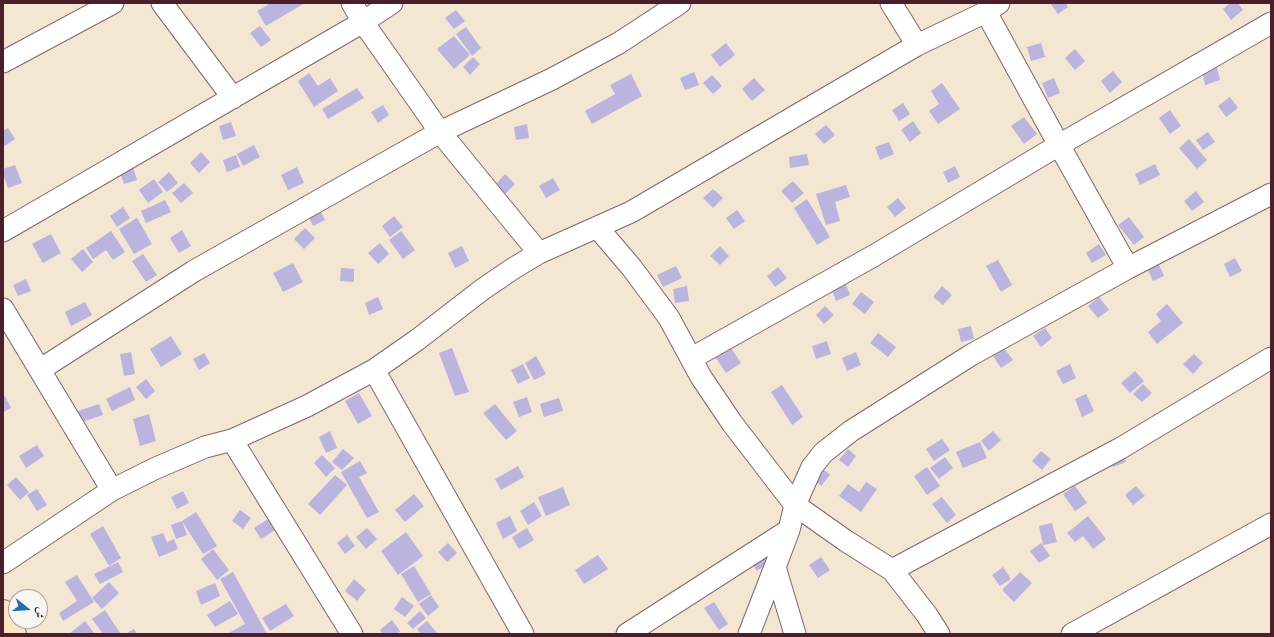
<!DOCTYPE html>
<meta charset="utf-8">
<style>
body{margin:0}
#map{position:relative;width:1274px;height:637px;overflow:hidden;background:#f3e6d3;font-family:"Old Standard TT",Amiri,serif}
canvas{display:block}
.frame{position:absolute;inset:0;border:4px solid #4a1f2b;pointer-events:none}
.north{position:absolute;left:8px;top:589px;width:40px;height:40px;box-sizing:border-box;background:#f6f6f2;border:1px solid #b1a0a2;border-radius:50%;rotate:107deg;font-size:11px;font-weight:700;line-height:16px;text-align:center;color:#4a1f2b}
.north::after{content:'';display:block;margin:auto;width:14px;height:18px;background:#1f6fb2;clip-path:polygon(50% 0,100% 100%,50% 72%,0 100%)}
</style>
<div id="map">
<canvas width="1274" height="637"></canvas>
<div class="frame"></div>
<div class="north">ش</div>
</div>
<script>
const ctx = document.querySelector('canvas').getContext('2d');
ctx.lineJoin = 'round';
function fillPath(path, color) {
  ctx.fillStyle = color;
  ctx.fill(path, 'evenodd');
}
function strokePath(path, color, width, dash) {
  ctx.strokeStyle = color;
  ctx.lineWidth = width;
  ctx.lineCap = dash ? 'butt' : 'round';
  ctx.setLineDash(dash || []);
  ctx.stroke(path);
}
fillPath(new Path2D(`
 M267,3H305L266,26L257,11L268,5Z
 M1050,3H1066L1068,7L1058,14Z
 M1230,3H1238L1243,10L1231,20L1223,9Z
 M456,10L465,21L454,29L445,18Z
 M260,26L271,40L261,47L250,33Z
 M466,27L481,48L472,56L456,34Z
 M454,36L470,55L454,69L437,49Z
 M726,43L735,55L720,67L711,55Z
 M1041,43L1045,57L1031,61L1027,47Z
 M1075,49L1085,61L1075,70L1065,58Z
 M473,57L480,64L470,75L463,67Z
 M1217,67L1220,80L1205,85L1202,71Z
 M1113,71L1122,82L1110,93L1101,81Z
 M694,72L699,85L685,90L680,78Z
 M309,73L318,86L330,78L338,91L314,107L298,81Z
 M631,74L642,96L592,124L585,111L615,94L610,85Z
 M712,75L722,86L713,94L703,83Z
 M754,78L765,90L752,101L742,89Z
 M1054,78L1060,93L1048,98L1042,83Z
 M942,83L960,109L938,124L929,111L939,104L931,91Z
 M357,88L364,98L328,119L322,109Z
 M1230,97L1238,108L1226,117L1218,106Z
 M903,103L910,114L899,121L892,110Z
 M383,105L389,115L378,123L371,112Z
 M1170,110L1181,126L1170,134L1159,118Z
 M1024,117L1037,134L1024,144L1011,126Z
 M913,121L921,133L910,142L901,130Z
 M231,122L236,136L223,140L219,126Z
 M527,124L529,138L516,140L514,127Z
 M826,125L835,135L824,144L815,134Z
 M8,128L15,139L5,146L3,143V131Z
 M1208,132L1215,142L1203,150L1196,140Z
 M1189,139L1207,160L1197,169L1179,148Z
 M889,142L894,154L880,160L875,147Z
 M254,145L260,157L243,166L237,154Z
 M201,152L210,162L199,173L190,163Z
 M807,154L809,165L790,168L789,157Z
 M236,155L240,167L227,172L223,160Z
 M132,164L137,180L124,184L119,169Z
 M1155,164L1160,175L1140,185L1135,174Z
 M15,165L22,183L8,188L3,174V169Z
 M955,166L960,177L948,183L943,172Z
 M297,167L304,183L288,190L281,175Z
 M169,172L178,183L167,192L158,182Z
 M505,174L515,184L505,194L495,185Z
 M553,178L560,190L546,198L539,186Z
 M154,179L163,192L148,203L139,190Z
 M793,181L804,193L792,203L781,191Z
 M184,183L193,193L181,203L172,193Z
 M846,185L850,197L835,202L840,221L826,225L816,194Z
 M713,189L723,198L713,208L703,198Z
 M1196,191L1204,202L1192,211L1184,201Z
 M898,198L906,208L895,217L887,207Z
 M807,199L830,237L817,245L794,208Z
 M165,200L171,212L146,223L141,211Z
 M123,207L130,218L117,227L110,216Z
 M319,208L325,220L313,226L307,214Z
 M737,210L745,221L734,229L726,218Z
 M394,216L403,227L390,237L382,226Z
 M1129,217L1144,237L1134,245L1118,225Z
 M137,218L152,244L134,254L119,229Z
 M305,228L315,238L304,249L294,239Z
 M182,230L191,246L179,253L170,238Z
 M111,231L125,252L113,260L106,250L93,259L86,248Z
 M401,231L415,250L403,259L389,240Z
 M51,234L61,253L43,263L32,244Z
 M380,243L389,254L378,264L368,253Z
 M1099,244L1106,255L1092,263L1086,253Z
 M462,246L469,261L455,268L448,253Z
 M720,246L729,256L720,265L710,256Z
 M83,249L93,262L82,272L71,259Z
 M143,254L157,275L146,282L132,261Z
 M1235,258L1242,271L1230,277L1224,264Z
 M998,260L1012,285L1001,292L986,266Z
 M1157,260L1164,276L1153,281L1146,266Z
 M293,263L303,282L283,292L273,273Z
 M676,266L682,278L663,287L657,275Z
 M778,267L787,278L775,287L767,276Z
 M341,268L354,269V282L340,281Z
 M26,279L31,291L18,296L13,285Z
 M845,282L850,295L836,301L831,288Z
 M687,286L689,301L675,303L673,289Z
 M942,286L952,295L943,305L933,297Z
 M861,292L874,302L865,314L852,304Z
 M378,297L383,309L369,315L365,303Z
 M1099,297L1109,310L1098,318L1088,306Z
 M85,302L92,315L71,326L65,312Z
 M1167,304L1183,323L1157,344L1148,332L1161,321L1156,314Z
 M825,306L834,315L824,324L816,315Z
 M971,326L974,339L961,342L958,329Z
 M1045,328L1052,338L1041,347L1033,336Z
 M878,333L896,347L888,357L870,343Z
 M171,336L182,354L161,367L150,349Z
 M827,341L831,354L816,359L812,346Z
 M729,345L741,363L726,373L714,355Z
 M452,348L469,392L455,396L439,353Z
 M1004,348L1013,360L1001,368L993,356Z
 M131,352L135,374L124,376L120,354Z
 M856,352L861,365L847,371L842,358Z
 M204,353L210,363L199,370L193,359Z
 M1194,354L1203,363L1193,374L1183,364Z
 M536,356L546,374L534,380L525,363Z
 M523,364L530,378L518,384L511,370Z
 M1070,364L1076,378L1063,384L1056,371Z
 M1135,371L1144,381L1130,393L1121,383Z
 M146,379L155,391L146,399L136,387Z
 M1143,384L1152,393L1142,402L1133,394Z
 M782,385L803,417L792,425L771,392Z
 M130,387L135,400L112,411L106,399Z
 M359,393L372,416L358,424L345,401Z
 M1086,394L1094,411L1082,417L1075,399Z
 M5,396L11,408L3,412V397Z
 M527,397L532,412L519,417L513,402Z
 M559,398L563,411L544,417L540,404Z
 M99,404L103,415L82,422L78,411Z
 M495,404L517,431L506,440L483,413Z
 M149,414L156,441L140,446L133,419Z
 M330,431L337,448L326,453L319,437Z
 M993,431L1001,440L989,451L981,441Z
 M942,439L950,450L934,461L926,449Z
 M980,442L987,458L963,468L956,452Z
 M37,445L44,456L26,468L19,456Z
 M343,449L354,458L342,470L332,462Z
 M848,449L856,456L848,467L839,460Z
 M1041,451L1051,459L1042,470L1032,461Z
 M1121,451L1126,462L1113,467L1108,456Z
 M322,455L335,468L326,477L314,463Z
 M945,457L953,468L939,479L930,468Z
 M360,461L367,473L359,477L379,512L367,518L341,472Z
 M518,466L524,477L501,490L495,479Z
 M821,467L830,475L821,486L812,478Z
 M927,467L940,486L927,495L914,476Z
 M335,475L347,485L320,515L308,504Z
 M16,477L29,492L20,500L7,485Z
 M866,482L877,489L861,512L839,496L848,484L859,492Z
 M1075,486L1087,503L1075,511L1063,494Z
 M1136,486L1145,496L1133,505L1125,495Z
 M563,487L570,505L546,516L538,497Z
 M37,489L47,505L37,511L27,495Z
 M183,491L189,503L177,509L171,497Z
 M414,494L424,506L405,522L395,510Z
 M942,497L956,515L947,523L932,504Z
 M534,502L542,516L528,525L520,511Z
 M240,510L251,518L243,529L232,521Z
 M196,512L217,546L203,554L182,521Z
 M510,516L517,531L503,539L496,523Z
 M1088,516L1106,539L1093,549L1083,536L1075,542L1067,533Z
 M268,519L275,530L261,539L254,528Z
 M182,521L187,535L176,539L171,525Z
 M1052,523L1057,542L1043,545L1039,526Z
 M103,526L121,558L109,566L90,534Z
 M367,528L377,539L366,549L356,537Z
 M527,528L534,540L519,549L512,537Z
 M406,532L423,556L398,575L381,551Z
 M163,533L167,542L174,539L178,549L159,557L151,537Z
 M347,535L355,546L345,554L337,543Z
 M448,543L457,553L447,562L438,552Z
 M1041,543L1050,556L1039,563L1030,551Z
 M757,548L768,563L757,571L746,555Z
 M213,549L229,570L217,580L201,559Z
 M598,555L608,569L584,584L575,570Z
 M821,557L830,570L818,578L809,565Z
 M118,562L123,572L100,584L94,574Z
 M414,566L431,594L418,602L401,574Z
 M1003,567L1011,579L1000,586L992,575Z
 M233,572L267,634H227L245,624L220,579Z
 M1020,572L1032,583L1014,602L1002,590Z
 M77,575L94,602L63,621L59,613L77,601L65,582Z
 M354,579L366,590L357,601L345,591Z
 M109,582L119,593L102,609L92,598Z
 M215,583L220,596L201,605L196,591Z
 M431,595L439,607L428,616L419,604Z
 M402,597L414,606L405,617L394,609Z
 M230,601L238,614L215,627L207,615Z
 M714,602L728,624L719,630L704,608Z
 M286,604L294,616L270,631L262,618Z
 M105,610L120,633L118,634H103L92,619Z
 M420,611L426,618L413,629L407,623Z
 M392,620L400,631L397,634H383L380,630Z
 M85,621L95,634H69Z
 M427,621L437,633L435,634H421L417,629Z
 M134,629L137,634H125Z`), '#bbb4df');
const street = new Path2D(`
 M162,3L233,98
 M352,3L363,22L440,132L539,253
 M891,3L917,45
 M986,12L1059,145L1128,268
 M3,62L113,3
 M597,227L632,268L669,318L701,377L732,423L795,505L846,541L892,570L927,615L939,634
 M3,231L363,22L392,3
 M3,309L112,490
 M692,358L875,255L1059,145L1271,23
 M41,369L194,271L440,132L552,79L619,43L680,3
 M374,370L523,634
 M232,440L352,634
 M3,563L112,490L154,469L205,447L232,440L307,406L374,370L417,340L483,289L514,268L539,253L631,212L917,45L986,12L999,3
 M775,567L795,634
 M892,570L1121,448L1271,358
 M627,634L789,530
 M749,634L775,567L789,530L795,505L812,467L823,453L851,431L971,355L1128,268L1271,194
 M1072,634L1271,524`);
const secondary = new Path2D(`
 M3,611L15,634`);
strokePath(street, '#856566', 23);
strokePath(secondary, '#856566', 24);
strokePath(street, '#fff', 21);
strokePath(secondary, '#fbe6c3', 22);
</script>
